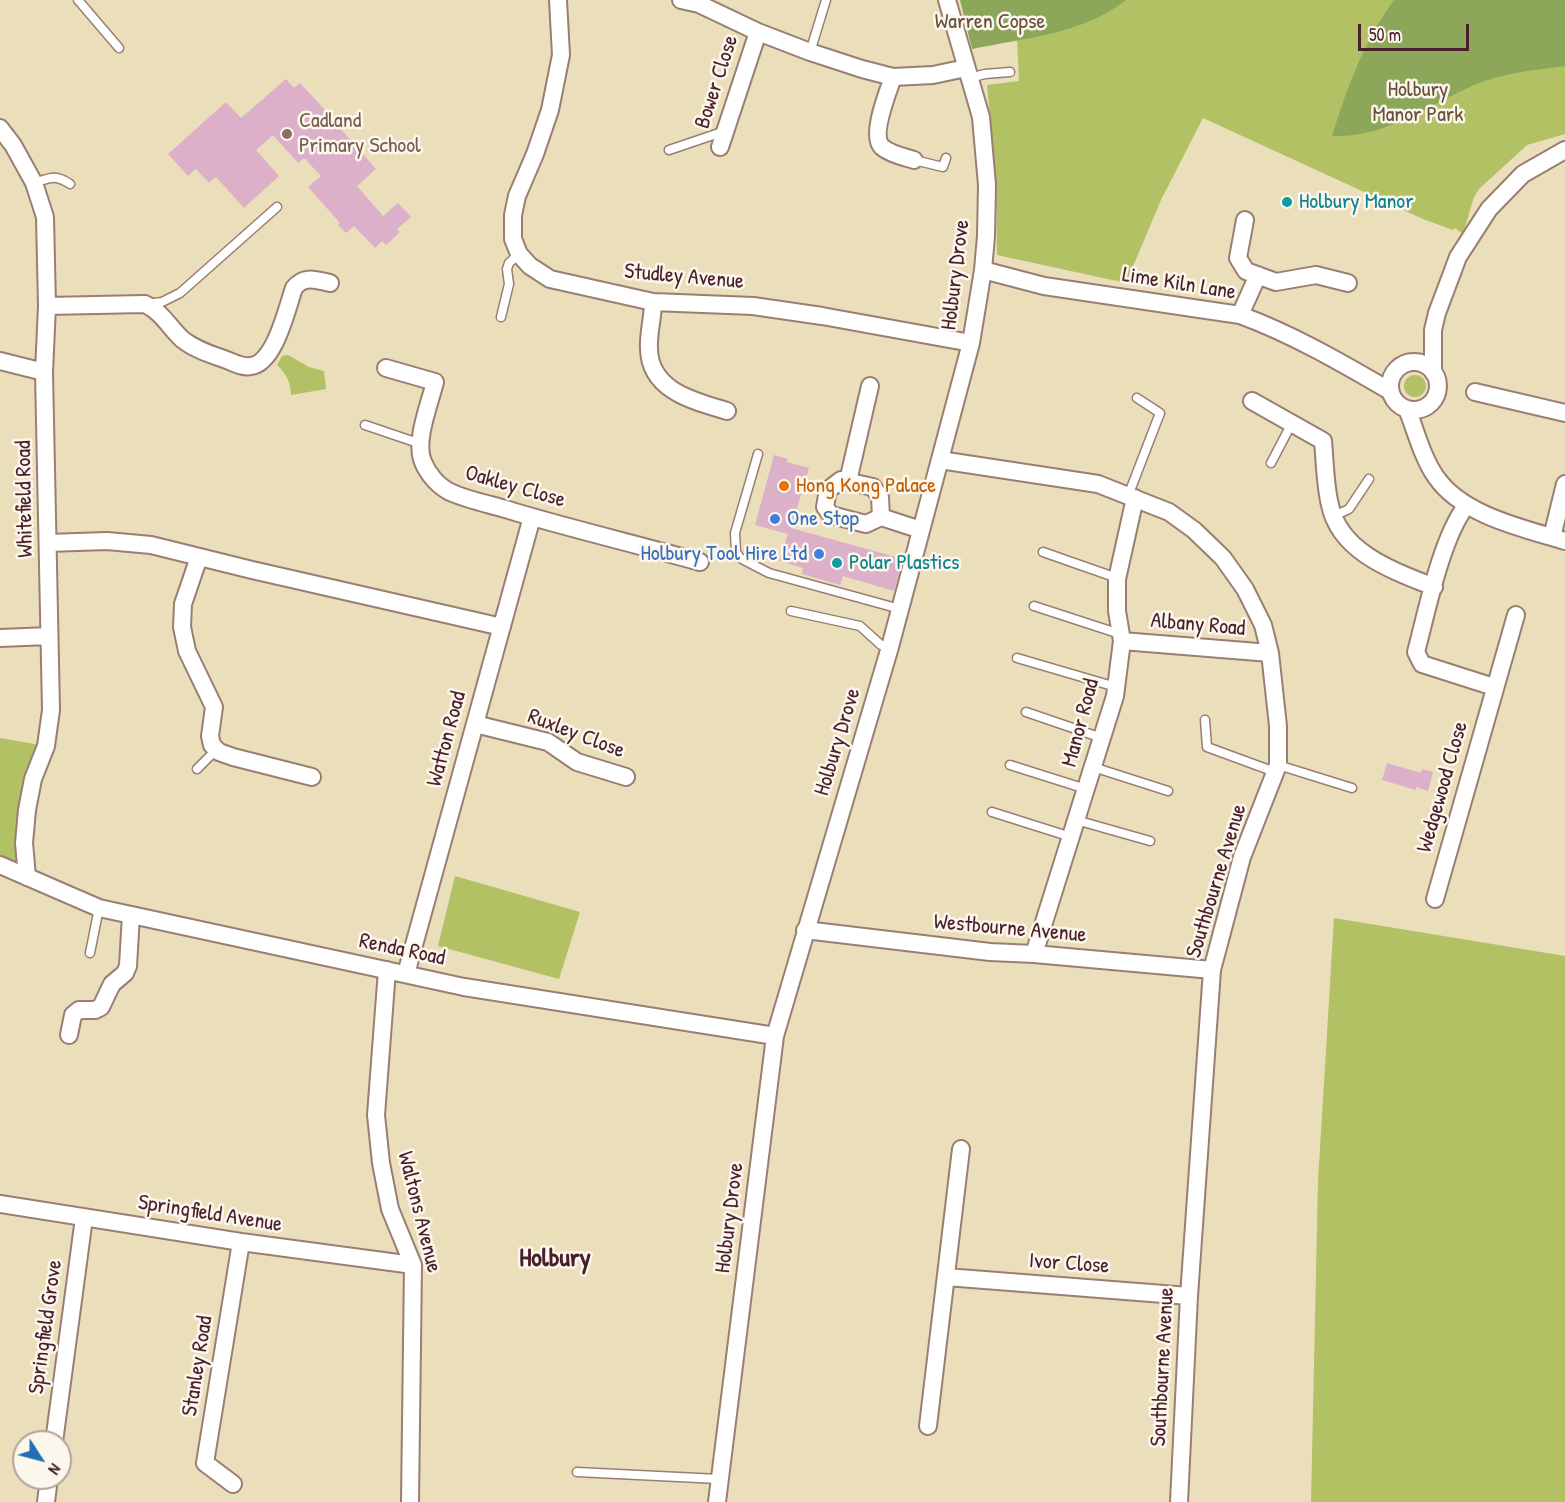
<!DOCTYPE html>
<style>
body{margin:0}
#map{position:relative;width:1565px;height:1502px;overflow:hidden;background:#ebdebb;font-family:"Patrick Hand",sans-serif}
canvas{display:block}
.north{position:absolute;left:12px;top:1430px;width:60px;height:60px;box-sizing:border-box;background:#fbf7ec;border:2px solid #b4a19f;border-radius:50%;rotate:126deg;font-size:16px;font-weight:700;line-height:24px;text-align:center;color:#4a1f2b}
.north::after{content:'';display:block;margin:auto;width:21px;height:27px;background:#1f6fb2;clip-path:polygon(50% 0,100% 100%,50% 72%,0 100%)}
.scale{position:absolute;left:1358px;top:24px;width:111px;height:27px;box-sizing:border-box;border:3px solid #4a1f2b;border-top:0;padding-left:8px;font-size:18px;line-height:21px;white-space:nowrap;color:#4a1f2b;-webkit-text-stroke:4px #fbf7ec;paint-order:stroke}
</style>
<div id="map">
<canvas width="1565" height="1502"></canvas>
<div class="north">N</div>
<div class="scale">50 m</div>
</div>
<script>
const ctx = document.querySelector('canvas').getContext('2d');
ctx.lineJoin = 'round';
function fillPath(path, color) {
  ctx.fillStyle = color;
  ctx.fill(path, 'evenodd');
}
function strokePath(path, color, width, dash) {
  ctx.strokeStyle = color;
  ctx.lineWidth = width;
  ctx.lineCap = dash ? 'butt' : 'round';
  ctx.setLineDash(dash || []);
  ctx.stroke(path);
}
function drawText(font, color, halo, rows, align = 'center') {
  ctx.font = font + ' "Patrick Hand",sans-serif';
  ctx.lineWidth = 5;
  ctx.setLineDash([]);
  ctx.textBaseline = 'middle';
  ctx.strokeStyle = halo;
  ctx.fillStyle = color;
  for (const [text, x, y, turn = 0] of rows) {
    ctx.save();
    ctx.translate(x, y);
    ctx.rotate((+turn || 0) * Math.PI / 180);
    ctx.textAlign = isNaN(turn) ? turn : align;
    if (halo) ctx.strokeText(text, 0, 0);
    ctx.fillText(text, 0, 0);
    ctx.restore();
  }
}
fillPath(new Path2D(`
 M1122,0H1565V134L1527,145L1479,189L1474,197L1463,234L1455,228L1453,230L1423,219L1203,118L1161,200L1126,283L997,255L996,177L987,85L1019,81L1017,39Z
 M288,355L309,367L324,371L326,389L291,395C291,382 286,374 277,365L282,356Z
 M1404 386a11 11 0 1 1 22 0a11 11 0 1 1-22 0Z
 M0,738L46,746L33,779L27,877L0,865Z
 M455,876L580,912L559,979L438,946Z
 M1334,918L1565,956V1502H1311L1318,1181Z`), '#b1c164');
fillPath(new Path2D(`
 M960,0H1126C1083,34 1025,38 972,49Z
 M1394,0H1565V66C1535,70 1502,73 1474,85C1427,106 1386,138 1332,136C1347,88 1364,41 1394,0Z`), '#8ca75a');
fillPath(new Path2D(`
 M286,79L294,88L300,83L339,125L338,126L376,169L357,186L383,216L398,203L411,217L397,229L400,232L386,245L382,241L375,248L354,226L346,233L338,225L340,223L308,187L321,176L304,158L298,163L273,135L256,150L279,176L244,208L216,177L209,183L196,169L188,176L168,154L226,102L241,118Z
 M774,455L788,459L787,462L809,468L791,528L903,559L894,591L843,576L840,585L802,574L803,568L779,561L788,534L755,525Z
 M1387,763L1421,773L1422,769L1433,772L1428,791L1416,787V790L1382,780Z`), '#dcb0c9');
const lane = new Path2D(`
 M78,0L119,48
 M810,52L826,0
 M969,78L985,74L1010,72
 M669,150L725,131
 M914,160L943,167L946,158
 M34,183C50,178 55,174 70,184
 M147,304L162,302L180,293L277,207
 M501,317L509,284L507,269L509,263L519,254
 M365,425L421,444
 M758,454L735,533L736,552L740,558L769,573L900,609
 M1271,463L1292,423
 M1128,496L1160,413L1137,398
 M1334,516L1349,509L1369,479
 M1043,552L1117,578
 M1034,606L1120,634
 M791,611L860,626L881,645L890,647
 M1017,658L1116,687
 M1026,712L1102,738
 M1205,720L1207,747L1275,772
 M1010,765L1086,789
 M1278,765L1352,788
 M1093,767L1168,791
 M197,769L217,749
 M992,812L1071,837
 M1076,820L1150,841
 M90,953L99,908
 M577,1472L719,1479`);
const street = new Path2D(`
 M558,0L561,55L550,110L535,154L517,196L513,215V239L519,254L530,266L550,279L653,302L753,306L822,316L971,343
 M681,0L699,4L758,32L810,52L862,69L893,77L933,75L966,68
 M893,77C888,92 870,135 882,147C890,154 904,157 914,160
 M0,128L13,145L34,183L45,217L47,306L44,372L51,710L46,746L33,779L27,810L24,843L27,877
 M720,147L758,32
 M1245,220L1238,258L1246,271L1276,282L1316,275L1348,283
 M983,270L1044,286L1240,315C1292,334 1342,363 1390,391
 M653,302C653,318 648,333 649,349C650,391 694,401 727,411
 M47,306L145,304C162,312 169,327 182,339C194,349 210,354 224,359C233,362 242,368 251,366C275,363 287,308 294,288C304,275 316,280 330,283
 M1240,315L1258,275
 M0,361L44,372
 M1390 386a24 24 0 1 1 48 0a24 24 0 1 1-48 0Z
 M386,368L435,382C430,403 414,441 423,462C428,474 438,486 450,492C470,501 494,505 515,512C576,530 639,545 700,562
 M1433,372V330L1437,313L1458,257L1489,209L1523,174L1565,150
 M1475,392L1565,413
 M1252,401L1323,441C1325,462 1325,485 1330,505C1340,553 1394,571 1434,587
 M1407,409C1416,431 1422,457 1436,477C1462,515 1522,528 1565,541
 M940,460L1098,484L1169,512L1194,530L1223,558L1245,589L1263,625L1270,653L1278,726V765L1242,857L1212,970L1189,1296L1179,1502
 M848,481L870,386
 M1466,506C1441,539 1427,611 1416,652L1422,664L1494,687
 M881,517L880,497L873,487L841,480L828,490L825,507L831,515L866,524L881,517L921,530
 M1552,537L1565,484
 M48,543L107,541L151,545L252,570L502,627
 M199,557L183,604L182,627L187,651L214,707L210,736L212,745L219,752L233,757L312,777
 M0,638L49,636
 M1122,641L1270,653
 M475,724L548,742L577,762L626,777
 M0,865L99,908L464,987L775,1036
 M1435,899L1516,615
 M805,930L990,952L1034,954L1212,970
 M1034,954L1115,696L1122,641L1117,611V579L1135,498
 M387,970L376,1115L381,1163L390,1209L413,1265L410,1502
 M406,974L532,517
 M69,1035L73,1015L79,1010H95L101,1007L112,984L125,973L128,966L131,915
 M0,1204L241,1242L413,1265
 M946,1277L1189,1296
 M928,1426L961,1149
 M54,1442L84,1218
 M233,1484L205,1463L241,1242
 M46,1502L49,1478
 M717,1502L775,1036L890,647L971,343L983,270L986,236L987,185L981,117L947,0`);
strokePath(lane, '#9a7e73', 11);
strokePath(street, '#9a7e73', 20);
strokePath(lane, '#fff', 8);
strokePath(street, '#fff', 16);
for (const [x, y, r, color] of [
 [287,134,6,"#8d6e63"],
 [1287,202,6,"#0f9aa8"],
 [784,486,6,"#e8710a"],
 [775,519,6,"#3f7fe0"],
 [819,554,6,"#3f7fe0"],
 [837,563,6,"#0f9aa8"]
]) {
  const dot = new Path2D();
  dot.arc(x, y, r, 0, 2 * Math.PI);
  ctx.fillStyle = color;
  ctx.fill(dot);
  strokePath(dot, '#fbf7ec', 2);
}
drawText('22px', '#69503c', '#fbf7ec', [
 ["Warren Copse",990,22],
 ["Holbury",1418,90],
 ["Manor Park",1418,115]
]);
drawText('22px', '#4a1f2b', '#fbf7ec', [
 ["Bower Close",717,82,-72],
 ["Holbury Drove",956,275,-83],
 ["Studley Avenue",684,277,5],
 ["Lime Kiln Lane",1179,284,9],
 ["Oakley Close",515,487,16],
 ["Whitefield Road",25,499,-91],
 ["Albany Road",1198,625,5],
 ["Manor Road",1081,723,-75],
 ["Ruxley Close",576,734,21],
 ["Watton Road",447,739,-75],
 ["Holbury Drove",838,742,-73],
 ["Wedgewood Close",1443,787,-74],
 ["Southbourne Avenue",1217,881,-73],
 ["Westbourne Avenue",1010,929,5],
 ["Renda Road",402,950,12],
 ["Waltons Avenue",419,1212,76],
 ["Springfield Avenue",210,1214,9],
 ["Holbury Drove",730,1218,-83],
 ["Ivor Close",1069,1264,4],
 ["Springfield Grove",46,1327,-82],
 ["Stanley Road",198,1366,-81],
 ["Southbourne Avenue",1163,1367,-87]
]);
drawText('22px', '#785e54', '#fbf7ec', [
 ["Cadland",299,121],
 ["Primary School",299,146]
], 'left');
drawText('22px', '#0d838f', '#fbf7ec', [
 ["Holbury Manor",1299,202],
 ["Polar Plastics",849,563]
], 'left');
drawText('22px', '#c56008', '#fbf7ec', [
 ["Hong Kong Palace",796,486]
], 'left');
drawText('22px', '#366cbe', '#fbf7ec', [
 ["One Stop",787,519],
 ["Holbury Tool Hire Ltd",807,554,"right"]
], 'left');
drawText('bold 26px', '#4a1f2b', '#fbf7ec', [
 ["Holbury",555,1259]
]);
</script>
